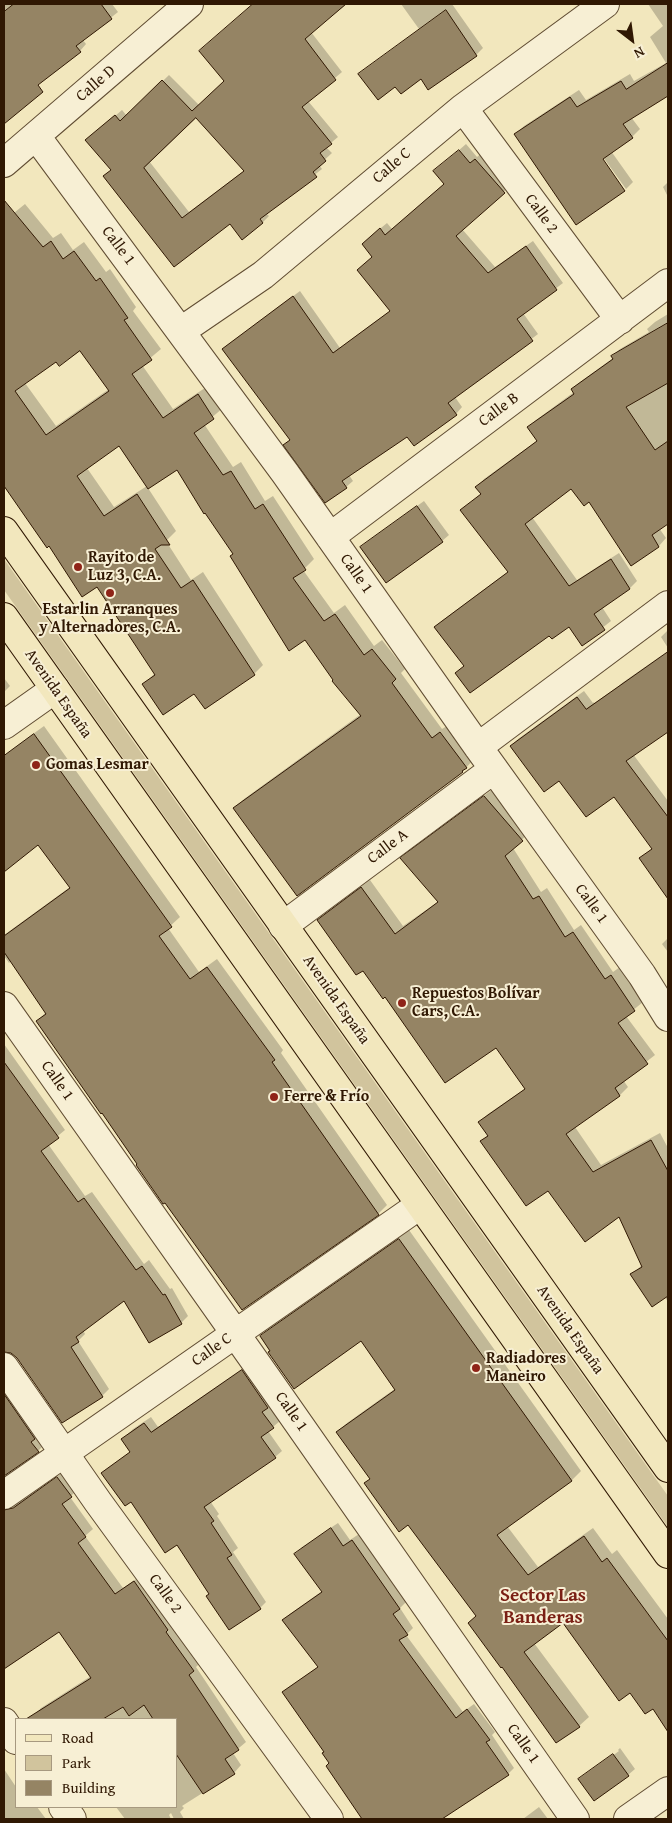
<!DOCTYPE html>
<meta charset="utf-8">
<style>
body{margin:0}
#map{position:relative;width:672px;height:1823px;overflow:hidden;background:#f2e7bd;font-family:"Gentium Book Plus",serif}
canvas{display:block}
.frame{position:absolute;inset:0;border:5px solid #301803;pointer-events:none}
.legend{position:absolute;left:15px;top:1718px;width:162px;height:90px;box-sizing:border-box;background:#f7efd4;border:1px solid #a79980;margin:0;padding:6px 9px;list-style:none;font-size:15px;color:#301803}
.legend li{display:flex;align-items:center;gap:10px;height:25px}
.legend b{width:25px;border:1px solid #a79980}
.north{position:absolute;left:607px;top:15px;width:50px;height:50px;-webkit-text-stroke:4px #f7efd4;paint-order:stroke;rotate:150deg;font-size:14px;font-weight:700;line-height:20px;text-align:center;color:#301803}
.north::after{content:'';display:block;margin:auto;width:18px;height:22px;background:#301803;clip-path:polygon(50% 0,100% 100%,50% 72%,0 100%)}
</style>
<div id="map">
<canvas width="672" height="1823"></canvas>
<div class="frame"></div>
<ul class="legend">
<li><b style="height:6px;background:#f2e7bd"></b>Road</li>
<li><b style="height:14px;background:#d1c49d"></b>Park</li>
<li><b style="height:14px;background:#958464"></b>Building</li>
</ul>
<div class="north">N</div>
</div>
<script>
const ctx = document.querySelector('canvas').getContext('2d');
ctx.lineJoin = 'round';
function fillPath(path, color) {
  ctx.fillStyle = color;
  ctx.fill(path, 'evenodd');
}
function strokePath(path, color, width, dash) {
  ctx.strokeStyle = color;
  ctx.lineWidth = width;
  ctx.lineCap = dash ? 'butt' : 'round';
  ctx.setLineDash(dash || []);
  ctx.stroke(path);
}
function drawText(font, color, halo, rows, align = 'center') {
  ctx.font = font + ' "Gentium Book Plus",serif';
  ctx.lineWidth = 4;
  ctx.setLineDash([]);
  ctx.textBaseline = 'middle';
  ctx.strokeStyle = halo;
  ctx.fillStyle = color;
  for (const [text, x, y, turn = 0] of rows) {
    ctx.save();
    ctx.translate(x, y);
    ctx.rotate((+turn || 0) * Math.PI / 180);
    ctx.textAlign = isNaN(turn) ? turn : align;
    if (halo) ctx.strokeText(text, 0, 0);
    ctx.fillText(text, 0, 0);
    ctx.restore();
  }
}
fillPath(new Path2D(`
 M4,559L668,1496V1527L4,590Z`), '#d1c49d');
fillPath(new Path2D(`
 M4,4H112L118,12L83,40L86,44L80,51L39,82L4,28Z
 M254,4H347L311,32L342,72L308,101L338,137L326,147L332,153L319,165L322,169L266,213L269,216L262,223L231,222L174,265L112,169L94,134L122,110L127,116L169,75L199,105L226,81L207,44ZM197,117L245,170L189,212L149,161Z
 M401,4H452L483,48L476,55L428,88L421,78L396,85L360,74L419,29Z
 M648,4H668V95L631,117L640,129L632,137L611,151L633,182L626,189L600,153L516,134L524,126L579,90L586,100L630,74L634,81L666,63L650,37L663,26Z
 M466,144L477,157L482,153L510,186L462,229L495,267L533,241L563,283L523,313L538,334L455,397L462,407L456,414L407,436L349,475L353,481L346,487L285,445L291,439L223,349L300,291L340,348L391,310L373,257L370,237L387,223L392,229L445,183L442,165Z
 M668,182V197L663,187Z
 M25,204L53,238L61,233L73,250L84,242L106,272L110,269L136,307L133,311L161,349L142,365L173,409L208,386L223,408L204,424L233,467L241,462L265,501L273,496L314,559L303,570L334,613L345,605L374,646L382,640L405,669L401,673L442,729L450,724L475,758L462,772L234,808L244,799L361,714L305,638L234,553L177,468L148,488L176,531L166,541L191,580L203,572L263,665L254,674L194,692L143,685L155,673L98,585L14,489L4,475V221ZM81,349L109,389L56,426L25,383L56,360ZM119,444L147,486L114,507L87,468Z
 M668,314V523L659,528L666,538L659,546L632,564L590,501L572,487L532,517L577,580L619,553L637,581L630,588L602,607L611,621L582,644L569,625L457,673L465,665L436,627L443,620L509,571L462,510L482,493L477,487L484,479L538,440L529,427L536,420L574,392L572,389L580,382L613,358L612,356L620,349L649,332L647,329L655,322Z
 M424,501L449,535L442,541L362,547L368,541Z
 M668,630V648L661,637Z
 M668,651V730L659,737L615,690L622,683Z
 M4,678L10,686L4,692Z
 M584,691L593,703L594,702L668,801V897L641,858L653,847L614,795L559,779L511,746L518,739Z
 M44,726L180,917L168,928L199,972L217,959L283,1050L281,1053L387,1205L378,1214L242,1308L37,1021L46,1012L11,961L9,963L4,956V935L70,887L39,843L4,870V755Z
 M493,789L530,832L513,848L541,892L547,888L574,930L581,925L613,972L620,967L643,1002L626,1016L655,1055L623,1080L628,1087L619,1096L575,1127L601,1165L660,1133L668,1148V1302L665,1297L632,1274L642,1265L620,1215L548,1189L482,1141L488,1134L480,1122L488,1114L526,1088L496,1046L385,996L319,920L327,912L370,880L403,926L439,901L402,859L410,850Z
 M668,938V952L662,944Z
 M4,1044L65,1130L48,1144L85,1196L92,1192L144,1264L149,1260L170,1289L172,1288L188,1316L181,1323L125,1299L83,1330L85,1334L78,1341L109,1389L102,1396L32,1373L4,1329Z
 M409,1230L581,1471L572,1480L507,1526L538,1567L593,1528L612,1554L617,1550L668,1619V1730L653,1707L631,1692L564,1621L534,1643L589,1717L579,1726L477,1615L409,1523L371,1478L337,1432L347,1423L396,1388L361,1339L272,1350L261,1336L271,1327Z
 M249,1364L274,1400L269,1406L280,1421L268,1431L282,1451L275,1457L210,1501L219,1514L217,1516L238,1548L233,1552L266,1602L260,1608L210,1593L177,1544L103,1473L131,1451L126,1436L133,1429L151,1417L158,1427Z
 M11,1386L45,1444L38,1451L4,1475V1391Z
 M65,1471L78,1489L70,1497L93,1529L85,1536L123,1588L142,1575L200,1663L196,1667L246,1742L233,1753L241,1765L234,1773L182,1806L184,1808L180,1812L184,1819H174L171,1813L169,1815L171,1819H125L116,1807H176V1719H36L34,1715L41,1708L91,1676L59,1630L4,1668V1560L11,1556L4,1547V1501L13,1504L21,1501Z
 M338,1523L350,1540L359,1534L406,1602L400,1608L413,1628L406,1635L463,1712L474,1704L495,1732L492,1735L514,1768L508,1774L399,1769L431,1819H363L328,1766L330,1763L326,1751L283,1692L319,1666L284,1620L290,1614L322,1591L296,1554L302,1547Z
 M620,1748L635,1769L628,1775L585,1776L619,1751L618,1750Z
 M4,1769L16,1787V1807H37L46,1819H4Z
 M539,1807L548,1819H523Z`), '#0003');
const building = new Path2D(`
 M14,4H101L112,19L76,46L81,52L38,85L43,92L4,124V12Z
 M253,4H346L305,39L336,80L302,107L332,144L320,153L326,161L313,172L317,177L260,219L263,223L242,240L230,224L174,267L103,176L111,170L85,140L115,115L120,121L162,80L192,111L224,81L199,51ZM196,118L244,171L182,218L144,168Z
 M446,10L477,56L428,90L421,79L401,94L395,87L378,100L358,74Z
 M668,63V96L623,124L633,138L603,159L625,191L576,225L514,134L570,97L577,107L621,81L626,89Z
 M459,150L470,163L475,159L505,193L456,236L488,273L526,246L557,290L517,319L533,341L448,403L457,415L414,446L407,437L342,481L347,488L325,503L283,445L290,440L222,349L293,296L333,353L390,311L357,270L372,257L362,244L380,228L385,235L444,184L433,171Z
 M4,200L43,247L51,241L63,259L74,251L96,281L100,278L128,318L124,320L152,360L132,374L163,418L198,394L214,419L194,433L223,475L231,471L255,509L263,504L306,570L293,578L324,621L335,614L364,655L372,649L396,679L392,683L432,738L440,732L467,768L462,771L463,772L297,896L233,808L361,716L332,681L333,680L305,640L289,651L230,556L233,554L205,513L204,514L177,470L148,489L119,446L77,476L104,516L137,494L170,545H161L155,549L181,588L193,580L255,675L205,709L194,694L163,715L142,684L155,675L97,587L82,597L49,546L47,548L4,486ZM80,351L109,391L46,435L15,391L56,362L59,366Z
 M668,323V383L626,407L655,450L668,441V524L652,535L659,547L631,566L589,502L584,506L571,489L525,524L569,586L611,559L630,589L594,614L605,630L582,646L569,627L552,639L549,636L470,693L455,673L464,666L434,627L508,572L460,510L481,494L475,487L537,441L527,427L574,394L571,389L613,359L611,356Z
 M417,506L443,542L386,583L360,547Z
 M668,652V732L626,761L668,817V899L639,858L652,849L614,797L586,817L559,781L544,792L510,746L577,697L586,709Z
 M34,734L172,927L159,936L190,979L207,967L275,1060L272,1062L379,1215L242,1310L165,1203L163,1204L136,1165L137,1164L102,1113L101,1114L36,1021L46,1014L4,952V936L70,888L38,845L4,872V756Z
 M484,796L523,841L505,856L533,899L539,896L565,937L573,932L605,979L611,975L635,1011L618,1023L648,1064L615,1088L620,1096L566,1134L593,1172L651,1140L668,1171V1296L652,1307L630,1274L642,1267L619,1217L585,1242L548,1191L526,1206L480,1141L488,1136L478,1122L525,1089L496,1048L445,1083L385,997L383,999L363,971L356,975L317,920L361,887L395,934L438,902L400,858Z
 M4,1062L59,1138L41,1151L78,1202L84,1198L136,1270L142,1266L163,1295L165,1294L182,1324L149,1343L124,1301L76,1337L79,1342L71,1347L103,1397L62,1423L17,1358L11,1353L4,1352Z
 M399,1239L572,1481L497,1535L528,1575L584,1536L602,1562L607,1558L668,1641V1732L653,1709L645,1714L630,1693L619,1701L563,1623L524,1652L580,1727L556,1743L502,1667L501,1668L468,1623L476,1616L408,1525L399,1532L364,1483L370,1479L336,1432L395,1390L361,1341L294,1389L268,1352L270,1351L260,1336Z
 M242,1370L268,1408L262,1412L274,1428L261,1437L276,1458L204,1507L214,1521L211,1523L232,1555L227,1558L261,1609L229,1630L206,1596L209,1594L177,1545L165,1553L131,1502L125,1506L101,1473L130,1452L121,1439L144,1423L151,1432Z
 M4,1394L35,1439L31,1442L39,1452L4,1476Z
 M57,1477L72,1497L62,1504L86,1537L78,1543L115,1594L134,1581L168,1630L166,1632L194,1671L189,1675L239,1750L225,1759L235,1774L203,1794L176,1754V1719H153L144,1705L129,1716L123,1707L103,1719H26L91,1678L59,1632L4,1669V1510L13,1508Z
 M331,1528L343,1546L352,1540L400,1609L393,1614L408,1635L399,1640L456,1718L467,1709L490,1740L486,1742L509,1775L442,1819H362L326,1766L329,1763L322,1753L324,1752L282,1692L318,1667L282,1620L322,1592L294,1554Z
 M613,1754L629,1776L594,1801L578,1779Z`);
fillPath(building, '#958464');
strokePath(building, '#301803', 1);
const minor = new Path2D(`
 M463,108L620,320
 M36,136L285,473L478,747L642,975L668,1017
 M4,163L189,4
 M181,331L263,275L463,108L605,4
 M330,537L668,283
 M4,725L55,689
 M478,747L668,605
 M283,926L494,769
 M4,1006L266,1377L575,1819
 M4,1367L98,1502L329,1819
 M4,1495L420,1205
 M4,1722L16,1740
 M63,1807L72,1819
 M628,1819L668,1791`);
const major = new Path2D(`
 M4,531L668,1468
 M4,617L668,1554`);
strokePath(minor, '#604c32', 30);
strokePath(major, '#301803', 30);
strokePath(minor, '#f7efd4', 28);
strokePath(major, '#f2e7bd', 28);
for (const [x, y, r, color] of [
 [78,567,5,"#8f2418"],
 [110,593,5,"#8f2418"],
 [36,765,5,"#8f2418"],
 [402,1003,5,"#8f2418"],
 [274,1097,5,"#8f2418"],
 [476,1368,5,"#8f2418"]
]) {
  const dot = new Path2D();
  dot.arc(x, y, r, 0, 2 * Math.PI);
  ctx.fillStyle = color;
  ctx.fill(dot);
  strokePath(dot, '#f7efd4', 2);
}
drawText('16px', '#301803', '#f7efd4', [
 ["Calle D",96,84,-41],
 ["Calle C",392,166,-41],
 ["Calle 2",541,214,54],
 ["Calle 1",118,246,53],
 ["Calle B",499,410,-37],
 ["Calle 1",356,574,55],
 ["Avenida España",58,694,55],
 ["Calle A",388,847,-37],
 ["Calle 1",591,904,54],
 ["Avenida España",336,1000,55],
 ["Calle 1",57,1081,55],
 ["Avenida España",570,1330,55],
 ["Calle C",212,1350,-35],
 ["Calle 1",291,1412,55],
 ["Calle 2",165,1594,54],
 ["Calle 1",523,1744,55]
]);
drawText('bold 16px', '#301803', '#f7efd4', [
 ["Rayito de",88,558],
 ["Luz 3, C.A.",88,576],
 ["Estarlin Arranques",110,610,"center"],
 ["y Alternadores, C.A.",110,628,"center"],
 ["Gomas Lesmar",46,765],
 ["Repuestos Bolívar",412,994],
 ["Cars, C.A.",412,1012],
 ["Ferre & Frío",284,1097],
 ["Radiadores",486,1359],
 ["Maneiro",486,1377]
], 'left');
drawText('bold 19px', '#7a1f14', '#f7efd4', [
 ["Sector Las",543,1596],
 ["Banderas",543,1618]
]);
</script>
